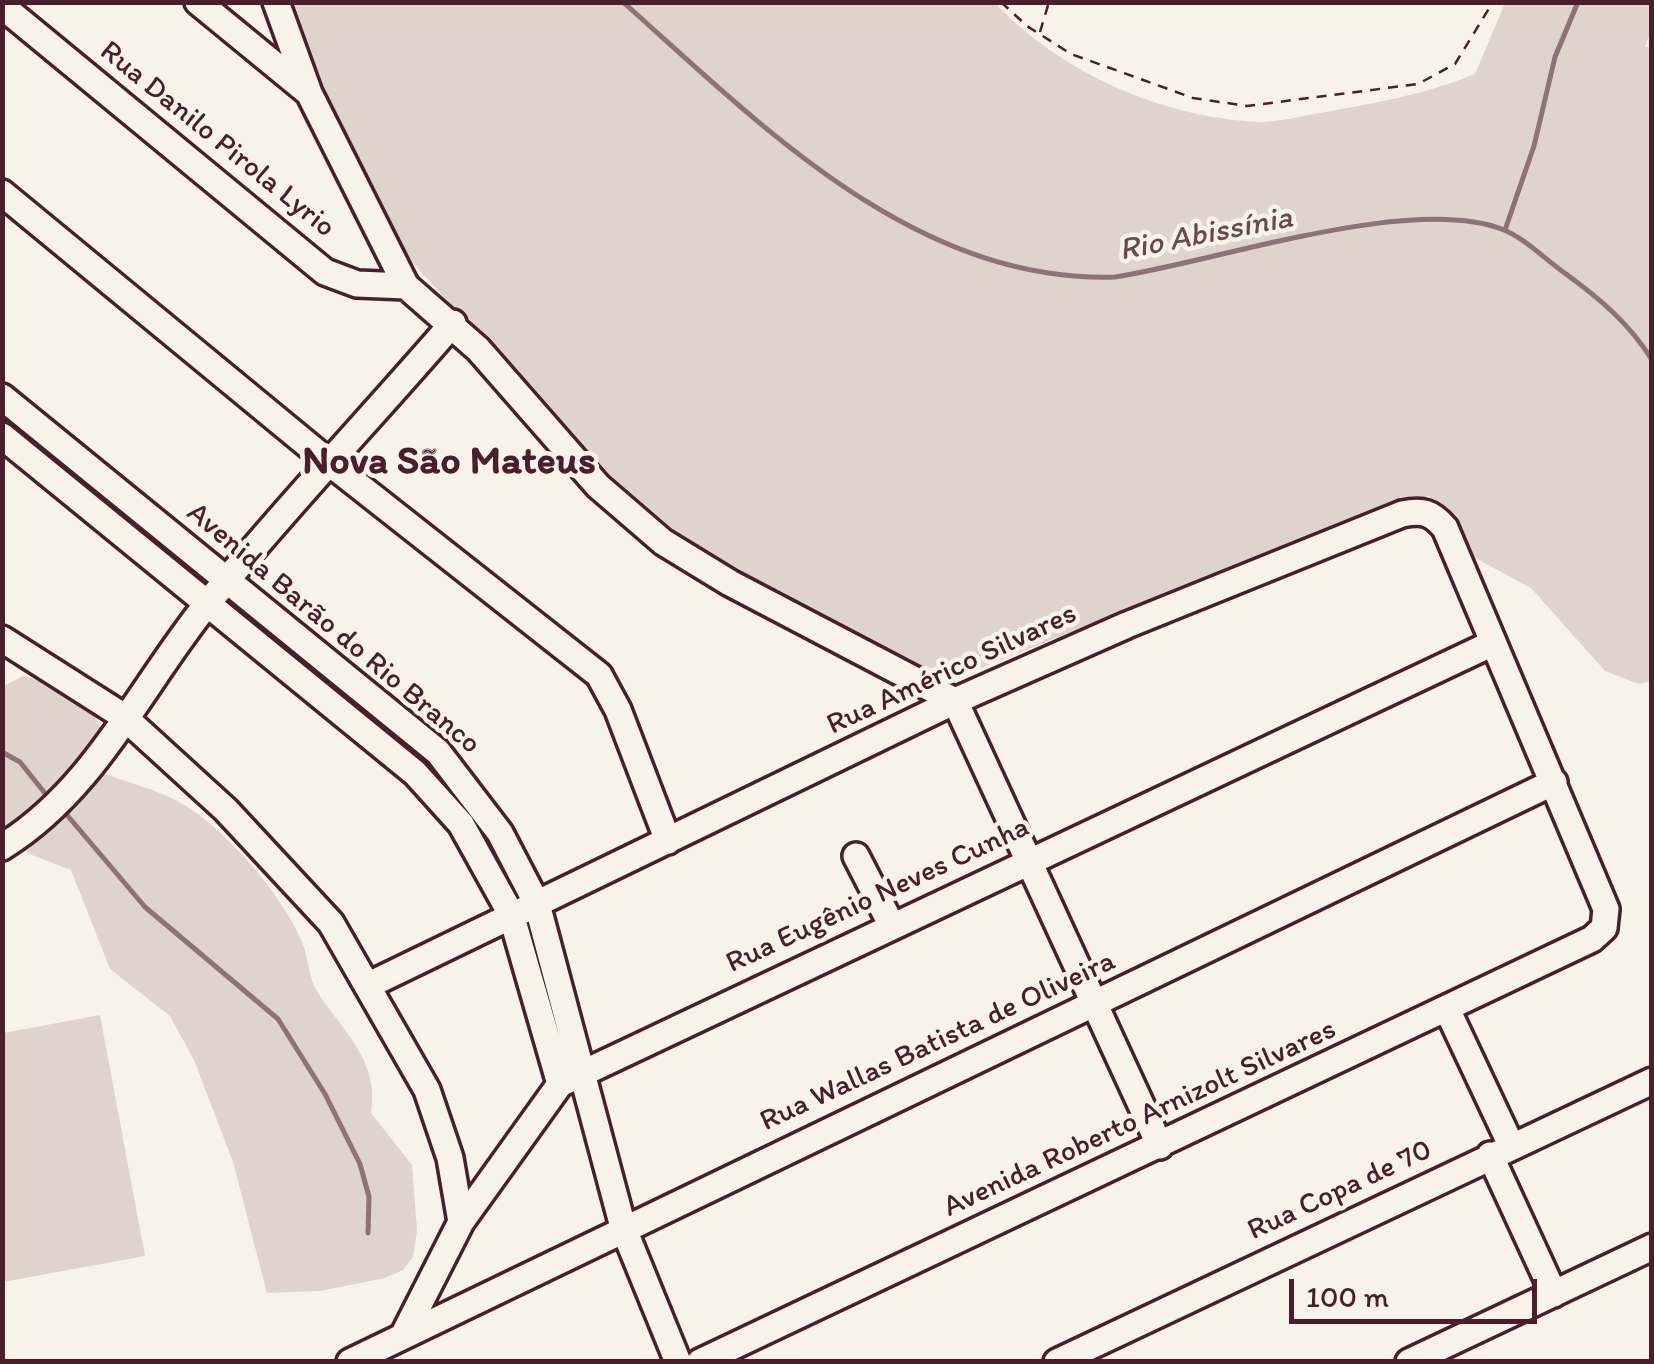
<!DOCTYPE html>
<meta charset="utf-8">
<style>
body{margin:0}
#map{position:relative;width:1654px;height:1364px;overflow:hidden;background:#f7f3e8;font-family:Itim,sans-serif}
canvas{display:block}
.frame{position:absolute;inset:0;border:5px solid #4a1f2b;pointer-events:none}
.scale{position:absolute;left:1289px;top:1279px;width:248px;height:45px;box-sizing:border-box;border:5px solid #4a1f2b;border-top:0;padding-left:12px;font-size:30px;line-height:35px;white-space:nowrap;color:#4a1f2b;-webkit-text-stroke:8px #f7f3e8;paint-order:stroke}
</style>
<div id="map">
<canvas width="1654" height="1364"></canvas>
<div class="frame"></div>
<div class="scale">100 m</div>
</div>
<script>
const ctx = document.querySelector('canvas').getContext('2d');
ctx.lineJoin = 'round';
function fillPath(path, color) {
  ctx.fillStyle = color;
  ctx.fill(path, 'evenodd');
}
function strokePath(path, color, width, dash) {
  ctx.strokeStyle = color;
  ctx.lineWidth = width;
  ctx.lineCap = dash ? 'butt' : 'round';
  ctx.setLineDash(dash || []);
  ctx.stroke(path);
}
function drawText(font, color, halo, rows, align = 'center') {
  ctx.font = font + ' Itim,sans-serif';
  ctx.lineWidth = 9;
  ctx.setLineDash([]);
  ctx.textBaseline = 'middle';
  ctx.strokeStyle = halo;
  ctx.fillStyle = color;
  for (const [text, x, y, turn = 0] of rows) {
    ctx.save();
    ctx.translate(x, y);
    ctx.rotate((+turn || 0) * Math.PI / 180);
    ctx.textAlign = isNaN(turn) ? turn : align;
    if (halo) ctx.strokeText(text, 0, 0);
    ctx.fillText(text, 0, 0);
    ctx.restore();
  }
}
fillPath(new Path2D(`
 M284,3H995C1061,73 1163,118 1260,122C1279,122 1301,116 1320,113C1374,103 1424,95 1475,74L1505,3H1651V31L1645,46L1652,49L1651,681L1639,684L1605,671L1531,588L1466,553L1450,519L1429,496L1391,504L963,675L913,664L757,585L691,549L637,511L396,244L333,129Z
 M23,676C53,683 88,695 100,727C104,740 102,759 105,774C129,783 155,789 177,801C222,824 283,895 302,942C309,958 308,978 318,993C344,1032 380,1062 371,1113L412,1165L417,1230L413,1257L403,1270L385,1278L320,1291L267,1293L233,1162L194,1060L170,1016L110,969L71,870L29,854L3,829L2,687Z
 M100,1015L145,1256L3,1282V1033Z`), '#ded4cc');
strokePath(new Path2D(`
 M623,2C762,126 915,283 1115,277C1215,262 1413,193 1504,230C1526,239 1547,261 1566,274C1599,298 1630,324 1652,360
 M1505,230L1534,146L1555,57L1578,2
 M2,752L20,762L48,797
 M67,815L145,907L278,1019L325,1094L360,1164L369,1197L368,1233`), '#8e7275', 5);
const minor = new Path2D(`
 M198,2L309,93L406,286L478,349L598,486L663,542L730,583L955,701L1160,1146
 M276,2L309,93
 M2,6L325,272L357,284L406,286
 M2,193L331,464L599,675L618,710L668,841
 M2,397L438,752L500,833L537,904L623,1227L678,1362
 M2,436L415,773L461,824L511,914L560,1084
 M2,639L123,716L226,810L331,923L427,1090L450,1158L461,1222
 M2,847C95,790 140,687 207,604C285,508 372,417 453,323
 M856,856L892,926
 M369,985L955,701L1127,625L1402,514C1423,510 1431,512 1445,528L1606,909L1604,928L1592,939L700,1362
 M1447,1009L1511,1145
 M1490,1155L1554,1294
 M404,1334L461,1222L560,1084L1493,643
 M350,1362L1554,782
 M1057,1362L1652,1081
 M1409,1362L1652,1247`);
strokePath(minor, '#4a1f2b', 32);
strokePath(new Path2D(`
 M1001,2L1027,26L1071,54L1193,98L1247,106L1418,84L1455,64L1493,2
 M1040,32L1049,2`), '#4a1f2b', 2.5, [10, 8]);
strokePath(minor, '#f7f3e8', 25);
drawText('30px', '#4a1f2b', '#f7f3e8', [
 ["Rua Danilo Pirola Lyrio",217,140,39],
 ["Avenida Barão do Rio Branco",333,629,40],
 ["Rua Américo Silvares",952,670,-25],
 ["Rua Eugênio Neves Cunha",878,896,-25],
 ["Rua Wallas Batista de Oliveira",938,1042,-25],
 ["Avenida Roberto Arnizolt Silvares",1140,1119,-25],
 ["Rua Copa de 70",1340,1191,-25]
]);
drawText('italic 32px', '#6c4950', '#f7f3e8', [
 ["Rio Abissínia",1206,235,-11]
]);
drawText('bold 40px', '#4a1f2b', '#f7f3e8', [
 ["Nova São Mateus",449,463]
]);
</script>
